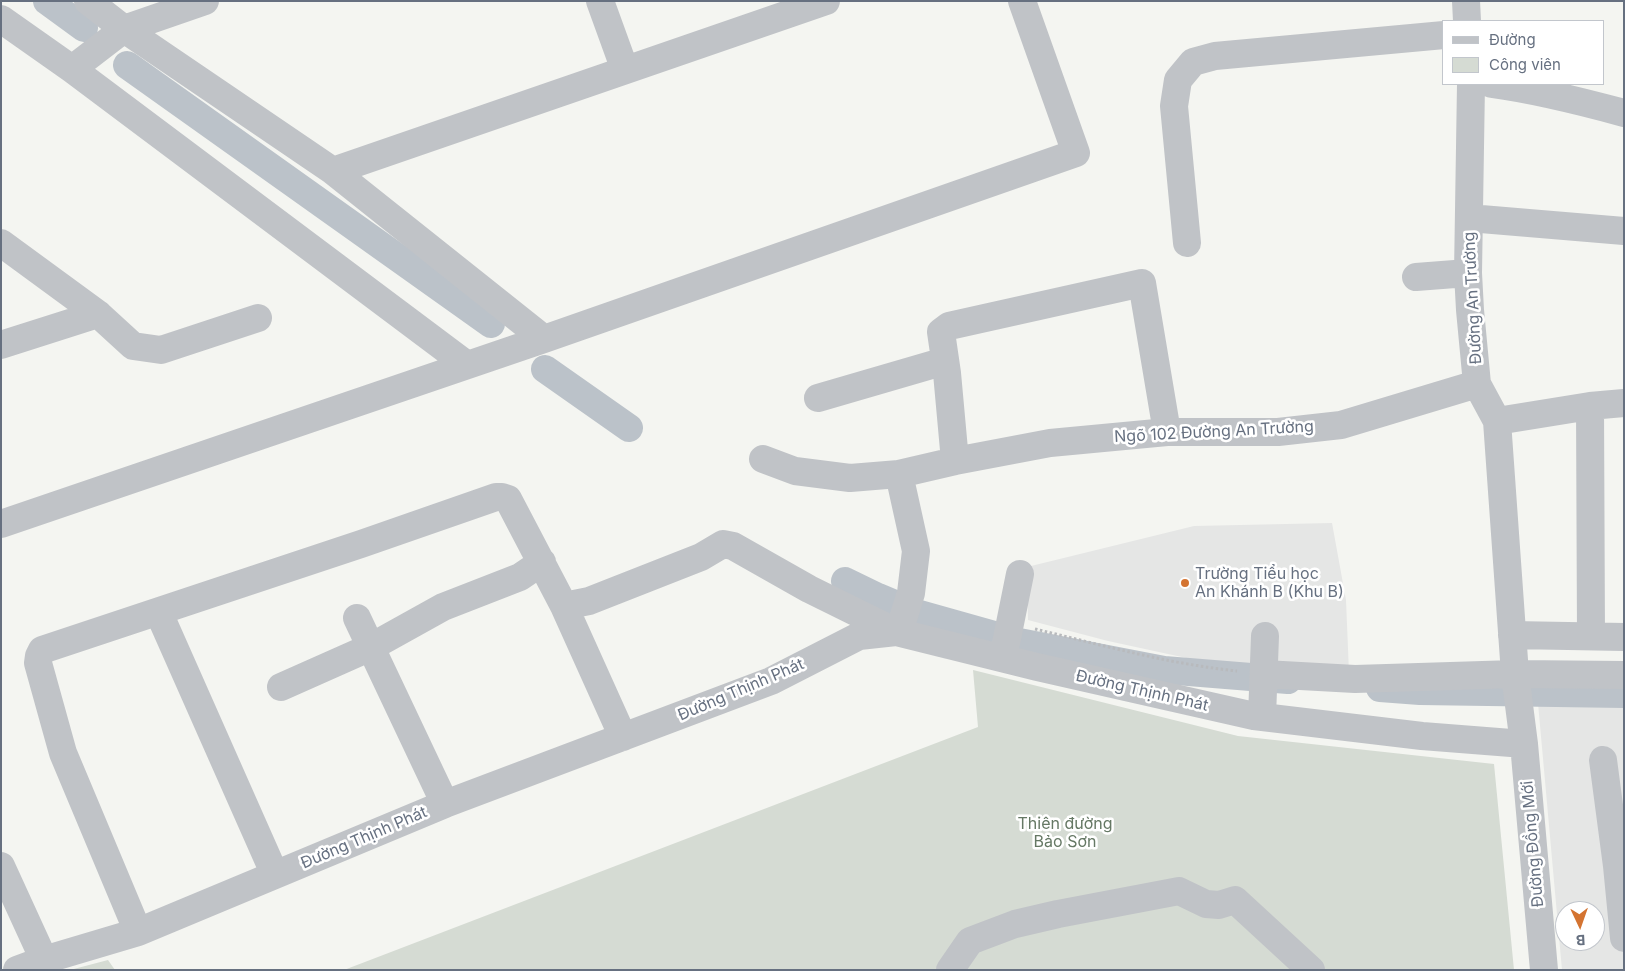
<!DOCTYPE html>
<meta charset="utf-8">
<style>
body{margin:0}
#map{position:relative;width:1625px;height:971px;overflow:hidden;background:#f4f5f1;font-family:Inter,sans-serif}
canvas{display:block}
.frame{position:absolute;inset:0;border:2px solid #667080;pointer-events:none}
.legend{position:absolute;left:1442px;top:20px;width:162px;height:65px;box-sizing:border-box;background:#fff;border:1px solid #c2c6cc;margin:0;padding:6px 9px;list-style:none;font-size:15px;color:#667080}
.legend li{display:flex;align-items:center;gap:10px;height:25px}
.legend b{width:25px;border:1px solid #c2c6cc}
.north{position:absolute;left:1555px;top:901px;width:50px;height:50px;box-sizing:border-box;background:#fff;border:1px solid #c2c6cc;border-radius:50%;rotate:177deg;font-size:14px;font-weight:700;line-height:20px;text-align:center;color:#667080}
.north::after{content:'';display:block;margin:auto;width:18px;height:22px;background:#d47431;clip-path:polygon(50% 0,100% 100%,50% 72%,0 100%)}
</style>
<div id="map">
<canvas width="1625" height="971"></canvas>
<div class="frame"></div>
<ul class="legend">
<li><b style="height:6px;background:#c0c3c7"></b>Đường</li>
<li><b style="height:14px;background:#d5dbd3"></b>Công viên</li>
</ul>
<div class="north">B</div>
</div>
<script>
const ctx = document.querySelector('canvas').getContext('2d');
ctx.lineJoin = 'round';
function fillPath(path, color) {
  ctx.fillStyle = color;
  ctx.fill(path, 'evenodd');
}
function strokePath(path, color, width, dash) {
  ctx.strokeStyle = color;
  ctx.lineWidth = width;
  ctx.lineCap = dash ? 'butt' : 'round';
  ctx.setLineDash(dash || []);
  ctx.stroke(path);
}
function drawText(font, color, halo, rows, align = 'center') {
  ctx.font = font + ' Inter,sans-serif';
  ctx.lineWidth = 5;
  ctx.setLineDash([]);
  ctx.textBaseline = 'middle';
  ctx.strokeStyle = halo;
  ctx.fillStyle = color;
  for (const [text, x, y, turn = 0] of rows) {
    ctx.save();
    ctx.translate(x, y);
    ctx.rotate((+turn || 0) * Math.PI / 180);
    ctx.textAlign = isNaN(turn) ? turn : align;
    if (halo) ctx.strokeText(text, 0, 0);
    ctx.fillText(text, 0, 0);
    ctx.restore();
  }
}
fillPath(new Path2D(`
 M1332,523L1346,600L1349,673L1205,662L1108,641L1028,620L1027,567L1194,526Z
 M1538,703L1624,704V970H1562ZM1565,911H1595V941H1565Z`), '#e5e6e5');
fillPath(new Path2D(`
 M973,670L1238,736L1494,764L1514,970H344L978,727Z
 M108,960L115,970H70Z`), '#d5dbd3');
strokePath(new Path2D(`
 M47,1L84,28
 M127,65L491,324
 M545,369L629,428
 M845,581L878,597L916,613L1019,642L1164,670L1288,680
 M1380,688L1420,691L1624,694`), '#bbc2c9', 28);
strokePath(new Path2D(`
 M1035,629C1102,645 1169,664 1237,671`), '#b8babd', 3, [2.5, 2.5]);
strokePath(new Path2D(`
 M88,1L124,29L333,171L544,339
 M600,1L625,70
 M1466,1L1467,21
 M1,19L72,69L467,365
 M72,69L124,29L205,1
 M1471,84L1468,273L1470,310L1477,384L1497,421L1515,674L1524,744L1544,970
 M1492,84C1536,90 1580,101 1624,113
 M333,171L826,1
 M1469,218L1624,231
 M1,243L98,314L133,346L161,350L258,318
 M1187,243L1174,106L1178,80L1193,62L1215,56L1444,35
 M1416,277L1468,273
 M1,345L98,314
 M818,398L945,361
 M1590,406L1591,636
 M1497,421L1590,406L1624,403
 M763,459L795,471L850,478L899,474L955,461L1050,443L1167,432H1278L1341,425L1477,384
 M955,461L947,373L941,332L949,326L1142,283L1167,432
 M1,524L544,339L1076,153L1022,1
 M564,606L623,737
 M159,613L275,875
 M357,618L445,804
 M1512,635L1624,637
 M1003,658L1020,574
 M1264,674L1355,679L1515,674L1624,675
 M281,687L371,647L443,607L520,577L542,562
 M1262,717L1265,636
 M1603,760L1617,866L1624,938
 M1,866L44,960
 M138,932L63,753L38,663L39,656L42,650L361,544L496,497H502L508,499L564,606L589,601L701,557L723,544L733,546L809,589L896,632L902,622L911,593L916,551L899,474
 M17,970L44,960L138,932L445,804L771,681L859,636L896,632L1037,667L1254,716L1422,736L1524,744
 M950,970L970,941L1015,924L1058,914L1179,891L1206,904L1219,905L1235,900L1311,970`), '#c0c3c7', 28);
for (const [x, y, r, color] of [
 [1185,583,5,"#d47431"]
]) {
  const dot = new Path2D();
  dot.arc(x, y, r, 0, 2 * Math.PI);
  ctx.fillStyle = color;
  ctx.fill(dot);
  strokePath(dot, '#fff', 2);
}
drawText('16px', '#667080', '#fff', [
 ["Đường An Trường",1473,298,-93],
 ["Ngõ 102 Đường An Trường",1214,432,-3],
 ["Đường Thịnh Phát",741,690,-23],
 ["Đường Thịnh Phát",1142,691,13],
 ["Đường Thịnh Phát",364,838,-23],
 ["Đường Đồng Mới",1533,844,-95]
]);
drawText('16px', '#667080', '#fff', [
 ["Trường Tiểu học",1195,574],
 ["An Khánh B (Khu B)",1195,592]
], 'left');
drawText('16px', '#657864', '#fff', [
 ["Thiên đường",1065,824],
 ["Bảo Sơn",1065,842]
]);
</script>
